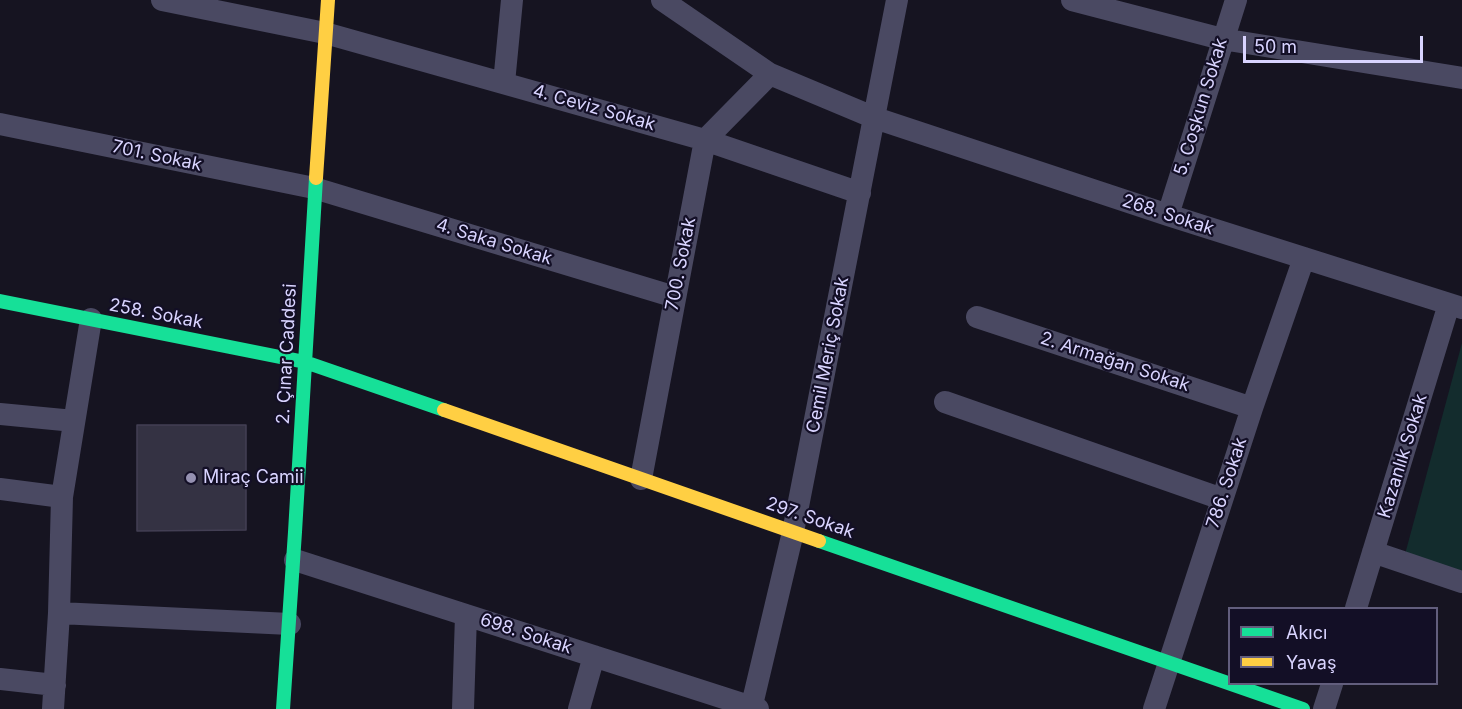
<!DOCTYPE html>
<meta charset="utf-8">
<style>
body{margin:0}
#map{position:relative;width:1462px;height:709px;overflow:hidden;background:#161421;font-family:Inter,sans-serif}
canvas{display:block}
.legend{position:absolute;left:1228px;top:607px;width:210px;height:78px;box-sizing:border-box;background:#130f26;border:2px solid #625e7d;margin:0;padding:8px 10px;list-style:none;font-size:18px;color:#d9d4ff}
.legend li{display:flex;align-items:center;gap:12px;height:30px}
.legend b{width:30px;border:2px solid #625e7d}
.scale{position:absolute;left:1243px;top:36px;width:180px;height:27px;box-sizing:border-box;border:3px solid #d9d4ff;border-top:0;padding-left:8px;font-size:18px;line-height:21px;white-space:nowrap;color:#d9d4ff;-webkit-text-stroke:4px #130f26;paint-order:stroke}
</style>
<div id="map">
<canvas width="1462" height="709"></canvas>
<ul class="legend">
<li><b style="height:8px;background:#16e098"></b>Akıcı</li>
<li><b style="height:8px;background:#ffcf43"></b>Yavaş</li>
</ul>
<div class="scale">50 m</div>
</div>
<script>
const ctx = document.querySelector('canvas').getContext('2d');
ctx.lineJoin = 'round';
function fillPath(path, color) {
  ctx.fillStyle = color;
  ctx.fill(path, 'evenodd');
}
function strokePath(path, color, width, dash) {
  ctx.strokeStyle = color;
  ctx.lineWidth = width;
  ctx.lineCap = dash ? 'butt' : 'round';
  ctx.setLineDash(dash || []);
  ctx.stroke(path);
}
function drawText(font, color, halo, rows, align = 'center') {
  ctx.font = font + ' Inter,sans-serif';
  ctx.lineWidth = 4.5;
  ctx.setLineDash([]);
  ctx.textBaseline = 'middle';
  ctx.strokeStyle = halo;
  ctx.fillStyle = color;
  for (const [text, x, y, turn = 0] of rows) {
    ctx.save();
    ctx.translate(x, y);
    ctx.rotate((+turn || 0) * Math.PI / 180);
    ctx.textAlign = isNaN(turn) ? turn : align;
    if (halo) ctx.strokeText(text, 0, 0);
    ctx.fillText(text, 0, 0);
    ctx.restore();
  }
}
fillPath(new Path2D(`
 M1462,343V577L1404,558Z`), '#132c2d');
const building = new Path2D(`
 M137,425H246V530L137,531Z`);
fillPath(building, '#343243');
strokePath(building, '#433f54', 1.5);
strokePath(new Path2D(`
 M162,0L325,33L705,140L860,193
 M662,0L770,74L875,118L1168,215L1462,308
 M1072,0L1222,39L1462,78
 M504,83L512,0
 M0,124L314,188L675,297
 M1168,215L1236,0
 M977,317L1252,408
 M945,402L1222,499
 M0,414L74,421
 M641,479L705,140L770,74
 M0,489L62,497
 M1373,552L1462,582
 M295,560L758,709
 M1356,608L1449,304
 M59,613L290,624
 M0,679L55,685
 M53,709L59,613L62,497L91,319
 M463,709L466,615
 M579,709L594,656
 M751,709L793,532L897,0
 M1154,709L1252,408L1304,258
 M1324,709L1332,684`), '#4a4962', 22);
strokePath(new Path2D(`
 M0,301L305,362L444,410
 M819,541L1303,709
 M283,709L295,532L316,178`), '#16e098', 14);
strokePath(new Path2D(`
 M316,178L328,0
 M444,410L819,541`), '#ffcf43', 14);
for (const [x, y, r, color] of [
 [191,478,6,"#9591b1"]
]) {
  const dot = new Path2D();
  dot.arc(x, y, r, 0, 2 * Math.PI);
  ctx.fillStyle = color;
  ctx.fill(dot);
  strokePath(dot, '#130f26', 2);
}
drawText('18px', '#d9d4ff', '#130f26', [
 ["5. Coşkun Sokak",1201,107,-73],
 ["4. Ceviz Sokak",594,108,16],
 ["701. Sokak",157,156,12],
 ["268. Sokak",1168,215,18],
 ["4. Saka Sokak",494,242,17],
 ["700. Sokak",681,264,-79],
 ["258. Sokak",156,314,11],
 ["2. Çınar Caddesi",287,354,-87],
 ["Cemil Meriç Sokak",828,355,-79],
 ["2. Armağan Sokak",1115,362,18],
 ["Kazanlık Sokak",1403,456,-73],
 ["786. Sokak",1227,483,-72],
 ["297. Sokak",810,518,19],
 ["698. Sokak",526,634,18]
]);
drawText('18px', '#d9d4ff', '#130f26', [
 ["Miraç Camii",203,478]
], 'left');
</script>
